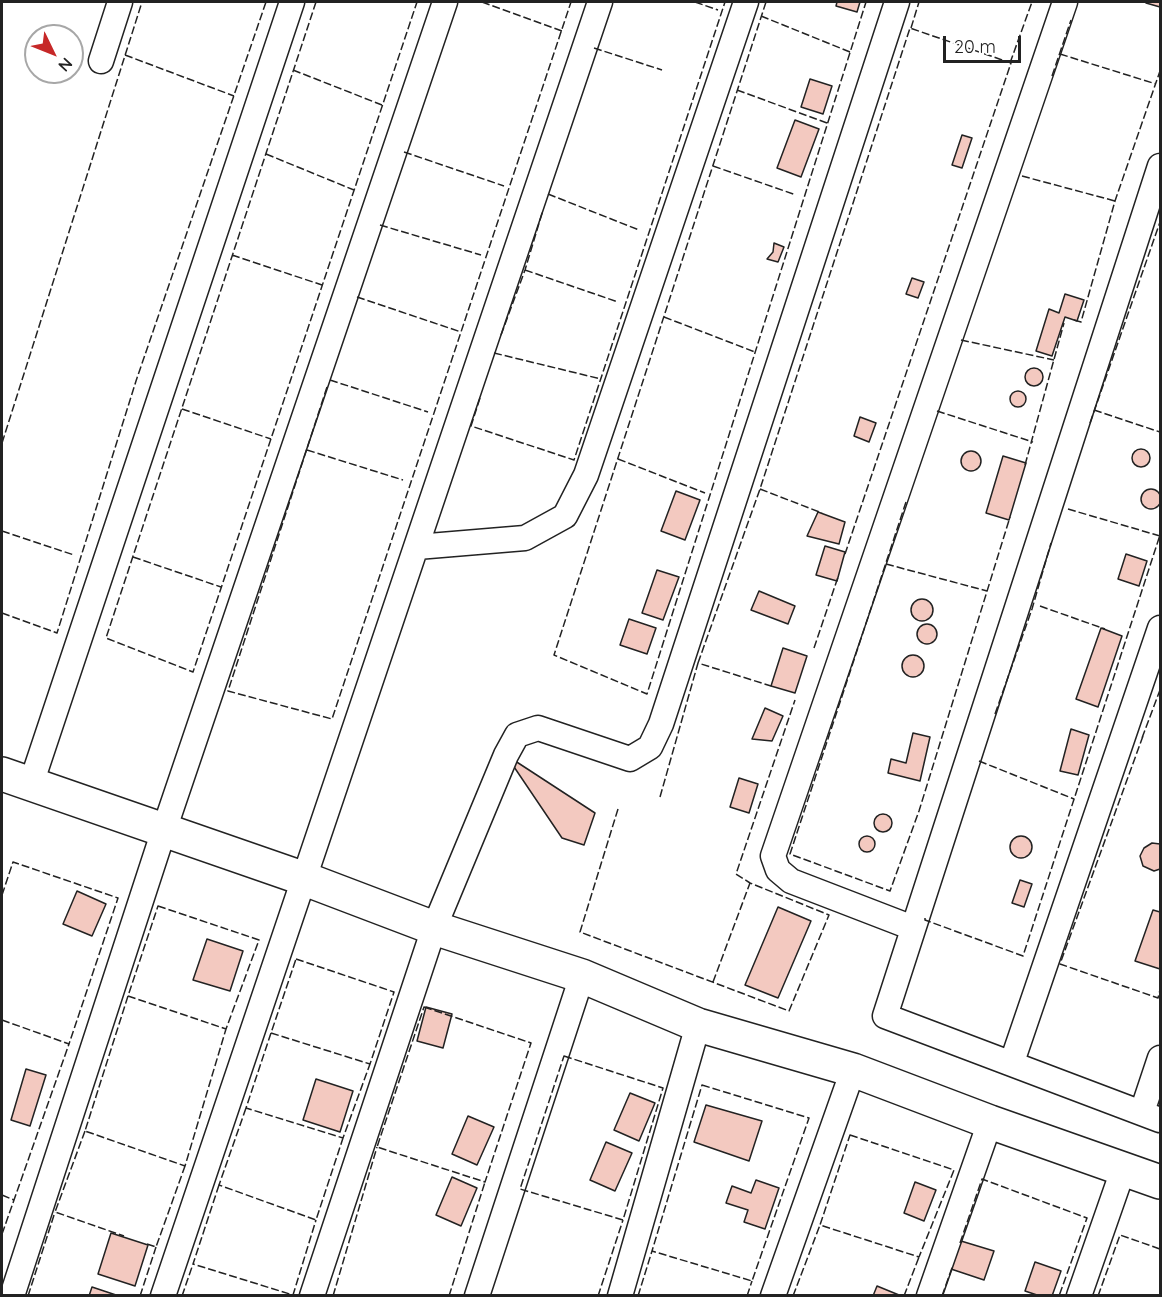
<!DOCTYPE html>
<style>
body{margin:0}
#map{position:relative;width:1162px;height:1297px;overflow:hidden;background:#fff;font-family:Quicksand,sans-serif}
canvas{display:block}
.frame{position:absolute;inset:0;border:3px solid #222;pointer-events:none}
.north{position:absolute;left:24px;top:24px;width:60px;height:60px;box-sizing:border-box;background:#fff;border:2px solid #a7a7a7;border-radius:50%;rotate:133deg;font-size:16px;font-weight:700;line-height:24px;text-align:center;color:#222}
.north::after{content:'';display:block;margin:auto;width:21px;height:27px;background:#c62828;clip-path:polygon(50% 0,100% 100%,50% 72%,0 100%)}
.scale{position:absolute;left:943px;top:36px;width:78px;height:27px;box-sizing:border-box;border:3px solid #222;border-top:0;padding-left:8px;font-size:18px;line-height:21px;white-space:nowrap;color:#222;-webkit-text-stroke:4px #fff;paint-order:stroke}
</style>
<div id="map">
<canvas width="1162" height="1297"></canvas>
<div class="frame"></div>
<div class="north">N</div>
<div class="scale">20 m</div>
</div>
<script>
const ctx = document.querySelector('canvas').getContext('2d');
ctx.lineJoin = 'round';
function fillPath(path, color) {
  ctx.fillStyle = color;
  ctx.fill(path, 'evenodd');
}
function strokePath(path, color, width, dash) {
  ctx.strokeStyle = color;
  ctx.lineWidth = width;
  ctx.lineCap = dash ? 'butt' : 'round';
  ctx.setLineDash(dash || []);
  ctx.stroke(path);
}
const building = new Path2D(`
 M837,2H860L857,12L836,6Z
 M1146,2H1160V7L1146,3Z
 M810,79L832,86L823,114L801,107Z
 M795,120L819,129L801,177L777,168Z
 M962,135L972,138L962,168L952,165Z
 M774,243L784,247L778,262L767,259L773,252Z
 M912,278L924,282L918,298L906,294Z
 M1065,294L1084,300L1077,321L1065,317L1052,356L1036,351L1049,309L1059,313Z
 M1025 377a9 9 0 1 1 18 0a9 9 0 1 1-18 0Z
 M1010 399a8 8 0 1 1 16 0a8 8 0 1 1-16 0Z
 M860,417L876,423L869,442L854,436Z
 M1132 458a9 9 0 1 1 18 0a9 9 0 1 1-18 0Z
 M961 461a10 10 0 1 1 20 0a10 10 0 1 1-20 0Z
 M1003,456L1026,463L1009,520L986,513Z
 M1141 499a10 10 0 1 1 20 0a10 10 0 1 1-20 0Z
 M676,491L700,500L685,540L661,531Z
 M818,512L845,522L839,544L807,536Z
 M825,546L845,552L837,581L816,575Z
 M1126,554L1147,561L1139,586L1118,579Z
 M657,570L679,577L663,620L642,613Z
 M759,591L795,606L788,624L751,610Z
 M911 610a11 11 0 1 1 22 0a11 11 0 1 1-22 0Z
 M629,619L656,628L647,654L620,645Z
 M917 634a10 10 0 1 1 20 0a10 10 0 1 1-20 0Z
 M1101,628L1122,636L1098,707L1076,699Z
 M783,648L807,656L795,693L771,686Z
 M902 666a11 11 0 1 1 22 0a11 11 0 1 1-22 0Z
 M765,708L783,716L772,741L752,739Z
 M1071,729L1089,735L1078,775L1060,771Z
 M913,733L930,737L920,781L888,773L891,759L906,763Z
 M506,755L595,813L584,845L562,838Z
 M739,778L758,784L749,813L730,807Z
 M874 823a9 9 0 1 1 18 0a9 9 0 1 1-18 0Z
 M859 844a8 8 0 1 1 16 0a8 8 0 1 1-16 0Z
 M1010 847a11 11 0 1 1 22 0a11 11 0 1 1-22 0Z
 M1152,843L1160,844V869L1154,871L1143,866L1140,856L1144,848Z
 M1020,880L1032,884L1024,907L1012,903Z
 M77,891L106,904L92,936L63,924Z
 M778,907L811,921L778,998L745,985Z
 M1153,910L1160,912V969L1135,961Z
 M207,939L243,951L230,991L193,980Z
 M426,1007L452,1014L443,1048L417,1041Z
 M26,1069L46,1075L30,1126L11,1120Z
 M316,1079L353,1091L340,1132L303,1120Z
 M630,1093L655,1103L639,1141L614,1130Z
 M706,1105L762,1121L749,1161L694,1142Z
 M468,1116L494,1127L477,1165L452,1154Z
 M606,1142L632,1153L615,1191L590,1180Z
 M452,1177L477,1188L461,1226L436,1215Z
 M756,1180L779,1188L765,1229L744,1222L748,1210L726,1203L732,1186L751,1193Z
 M915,1182L936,1190L924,1221L904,1213Z
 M111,1233L148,1245L135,1286L98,1274Z
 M961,1241L994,1251L984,1280L951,1269Z
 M1035,1262L1061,1271L1052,1296H1040L1025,1291Z
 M877,1286L899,1295L873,1296Z
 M92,1287L119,1296H89Z`);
fillPath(building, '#f3c9c0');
strokePath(building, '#222', 1.5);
const street = new Path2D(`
 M101,61L120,2
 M1160,166L885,1016L1160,1120
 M417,547L525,538L565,516L586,475L746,2
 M31,784L292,2
 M913,928L791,881L778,870L773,856L1065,2
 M1012,1062L1160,628
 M1142,1112L1160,1058
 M12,1296L164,830L445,2
 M163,1296L600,2
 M312,1296L434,928L506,755L517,735L538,728L630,759L650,747L661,724L897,2
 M477,1296L582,976
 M620,1296L698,1025
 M773,1296L853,1070
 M929,1296L990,1122
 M1079,1296L1123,1170`);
const secondary = new Path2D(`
 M2,774L305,879L434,928L582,976L698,1025L853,1070L990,1122L1160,1182`);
strokePath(street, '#222', 27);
strokePath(secondary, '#222', 36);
strokePath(street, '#fff', 24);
strokePath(secondary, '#fff', 33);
strokePath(new Path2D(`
 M316,2L106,638L193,672L417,2
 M482,2L562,31
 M695,2L718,10
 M766,2L554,655L647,694L866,2
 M761,16L850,52
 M911,28L919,2
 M594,48L662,70
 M1060,54L1156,84
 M125,55L234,96
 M1010,63L1032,2
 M293,70L382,105
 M1052,76L1071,20
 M737,90L827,123
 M404,152L504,186
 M266,154L354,190
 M713,166L796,195
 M1022,176L1115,201
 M548,194L639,230
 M380,225L481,255
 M232,255L322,285
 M525,270L618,302
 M357,297L461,332
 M664,317L755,352
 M1074,320L1081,322L1115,201L1160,71
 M501,335L525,270L543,210
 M961,340L1054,360
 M494,353L601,379
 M330,380L428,412
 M327,387L228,691L332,719L571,2
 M480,398L471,426L574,460L725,2
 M182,409L271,439
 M1094,410L1160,432
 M937,411L1033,442
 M1090,423L1160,222
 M2,443L142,2
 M307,450L403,480
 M618,459L705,493
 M1025,465L1064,323
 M760,489L822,513
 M906,502L790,854L890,891L919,811L1010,517
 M1068,509L1160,536
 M2,531L74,555
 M133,557L221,587
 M886,564L987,591
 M1040,606L1105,629
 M2,613L57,633L136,381L266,2
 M814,648L838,577
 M698,663L760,489L910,28L1011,63L845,554
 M995,714L1032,609L1051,543
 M1143,736L1060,964L1158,998L1160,990
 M1142,738L1160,690
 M979,761L1074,799
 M660,797L698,663L771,686
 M618,809L580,932L789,1011L829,915L750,883L736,874L795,700
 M2,895L13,862L118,898L69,1044L2,1020
 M158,906L259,940L226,1029L128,996Z
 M925,918V920L1023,956L1160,535
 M296,959L394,992L370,1064L271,1033Z
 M713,982L750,883
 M128,996L85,1131L185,1166L226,1029
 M424,1007L531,1043L485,1182L377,1147Z
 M271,1033L246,1108L343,1138L370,1064
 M564,1056L663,1088L623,1220L520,1189Z
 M702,1085L809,1118L752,1281L652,1251Z
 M246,1108L219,1185L316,1220L343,1138
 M85,1131L55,1212L124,1236
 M850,1135L954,1170L919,1257L820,1225Z
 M219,1185L193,1264L293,1295L316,1220
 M2,1195L14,1200L69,1044
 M2,1234L14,1200
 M960,1243L982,1179L1087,1218L1059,1296
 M147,1244L156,1247L185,1166
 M28,1296L55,1212
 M140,1296L156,1247
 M182,1296L193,1264
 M333,1296L377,1147
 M449,1296L485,1182
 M598,1296L623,1220
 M638,1296L652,1251
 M747,1296L752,1281
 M793,1296L820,1225
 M904,1296L919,1257
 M942,1296L953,1265
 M1098,1296L1120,1235L1160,1249`), '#222', 1.5, [8, 3]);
</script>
